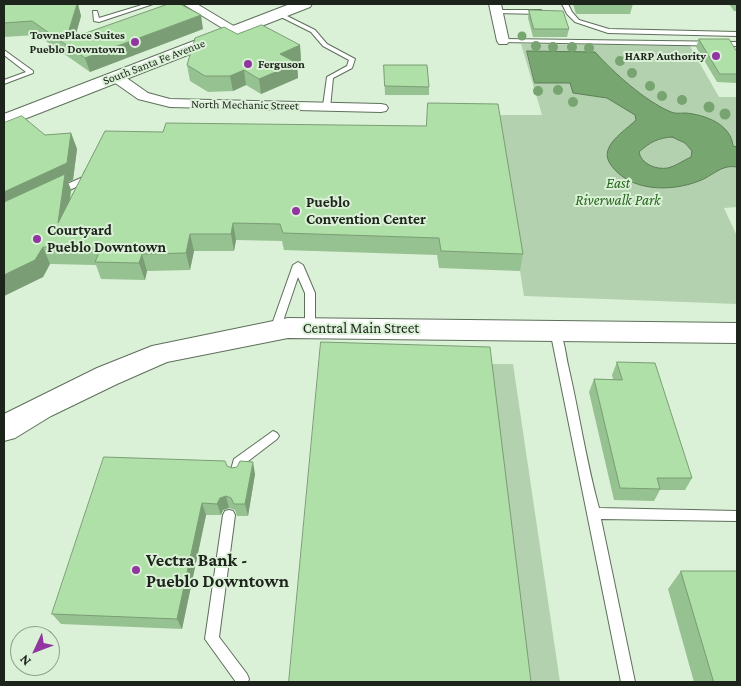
<!DOCTYPE html>
<style>
body{margin:0}
#map{position:relative;width:741px;height:686px;overflow:hidden;background:#dbf1d7;font-family:"Crimson Pro",serif}
canvas{display:block}
.frame{position:absolute;inset:0;border:5px solid #1c241b;pointer-events:none}
.north{position:absolute;left:10px;top:626px;width:50px;height:50px;box-sizing:border-box;background:#dbf1d7;border:1px solid #8f9f8c;border-radius:50%;rotate:227deg;font-size:14px;font-weight:700;line-height:20px;text-align:center;color:#1c241b}
.north::after{content:'';display:block;margin:auto;width:18px;height:22px;background:#9136a1;clip-path:polygon(50% 0,100% 100%,50% 72%,0 100%)}
</style>
<div id="map">
<canvas width="741" height="686"></canvas>
<div class="frame"></div>
<div class="north">N</div>
</div>
<script>
const ctx = document.querySelector('canvas').getContext('2d');
ctx.lineJoin = 'round';
function fillPath(path, color) {
  ctx.fillStyle = color;
  ctx.fill(path, 'evenodd');
}
function strokePath(path, color, width, dash) {
  ctx.strokeStyle = color;
  ctx.lineWidth = width;
  ctx.lineCap = dash ? 'butt' : 'round';
  ctx.setLineDash(dash || []);
  ctx.stroke(path);
}
function drawText(font, color, halo, rows, align = 'center') {
  ctx.font = font + ' "Crimson Pro",serif';
  ctx.lineWidth = 4;
  ctx.setLineDash([]);
  ctx.textBaseline = 'middle';
  ctx.strokeStyle = halo;
  ctx.fillStyle = color;
  for (const [text, x, y, turn = 0] of rows) {
    ctx.save();
    ctx.translate(x, y);
    ctx.rotate((+turn || 0) * Math.PI / 180);
    ctx.textAlign = isNaN(turn) ? turn : align;
    if (halo) ctx.strokeText(text, 0, 0);
    ctx.fillText(text, 0, 0);
    ctx.restore();
  }
}
fillPath(new Path2D(`
 M521,44L690,46L719,97H737V207L724,208L737,236V304L524,296L495,115H542Z
 M487,364H513L560,682H524Z`), '#b4d1af');
const water = new Path2D(`
 M527,51L595,52C614,73 645,101 671,112C675,114 681,113 686,113C705,115 731,124 733,146L737,147V167C721,164 713,176 699,181C671,192 630,192 611,165C597,147 625,131 636,120L635,115L607,98L573,93L570,83H535ZM672,137L685,143L692,151L691,157C684,160 676,166 668,168C656,170 641,164 639,152C650,142 658,138 672,137Z`);
fillPath(water, '#77a670');
strokePath(water, '#5c7f56', 1);
const lane = new Path2D(`
 M145,4H153L99,22L94,21L93,11H97L99,18Z
 M562,4H568L572,12L579,20L609,29L737,32V36L608,33L575,22L567,14Z
 M497,10H541L544,12L541,14L495,13L494,12Z
 M277,13H281L315,30L327,44L355,59L352,68L333,78L330,108L323,106L327,77L347,66L349,60L323,46L311,32L277,15Z
 M503,39L737,42V46L501,42V40Z
 M4,50L33,71V73L4,84V80L26,72L4,55Z
 M85,171H88L92,173C88,182 66,194 56,193V189L83,177Z
 M298,262L303,265L315,293V328L310,332L305,328V293L298,277L280,330L278,333H272L270,330L293,265Z
 M555,326C563,329 566,356 568,365C579,412 586,461 599,508L737,511V521L601,519L635,682H621L550,330Z
 M273,431L277,433L279,436L277,439L243,465L240,477L236,478L232,477L230,473L234,459Z
 M229,510L233,511L235,515L219,637L247,674L249,679L248,682H236L205,639L223,515L225,511Z`);
const street = new Path2D(`
 M183,4H197L242,31L240,34H232Z
 M489,4H501L509,41L507,44H499L497,41Z
 M116,73L121,74L148,93L170,99L381,104L386,105L388,108L386,111L381,112L170,107L138,99L111,80L109,77Z`);
const secondary = new Path2D(`
 M290,4H312L310,7L4,127V114Z
 M288,318L737,323V343L288,338L167,362L117,384L51,416L15,438L4,441V414L97,368L152,346Z`);
strokePath(lane, '#5d705a', 2);
strokePath(street, '#5d705a', 2);
strokePath(secondary, '#5d705a', 2);
fillPath(lane, '#fff');
fillPath(street, '#fff');
fillPath(secondary, '#fff');
ctx.fillStyle = '#77a471';
for (const [x, y, r] of [
 [522,36,4.5],
 [536,46,5],
 [553,47,5],
 [572,47,5],
 [589,48,5],
 [620,61,5],
 [632,73,5],
 [650,86,5],
 [558,90,5],
 [538,91,5],
 [662,96,5],
 [682,100,5],
 [573,102,5],
 [709,107,5.5],
 [725,114,5.5]
]) {
  ctx.beginPath();
  ctx.arc(x, y, r, 0, 2 * Math.PI);
  ctx.fill();
}
fillPath(new Path2D(`
 M4,4H78L81,16L75,36L203,29L90,72L37,35L4,37Z
 M573,4H633L630,14H576Z
 M729,4H737V11H734Z
 M529,10L569,29L567,37H533L528,18Z
 M237,34L300,45L301,61L297,63L298,78L261,94L246,85L233,91L208,92L190,81L187,65Z
 M699,39L737,52V83L717,82L696,47Z
 M384,65L429,87V95H385Z
 M4,123L45,135L71,133L77,149L73,180L68,182L71,190L70,199L105,131L523,254L520,271L439,268L437,255L284,250L282,241L236,240L234,251H194L190,270L147,271L145,280L101,279L96,265L50,264L43,277L4,296Z
 M617,362L692,478L685,490H660L654,501L614,500L589,392L594,379H613L612,375Z
 M227,466L255,474L248,516H237L235,510L229,508L223,510L221,515H206L182,629L61,624L52,614Z
 M681,571L737,682H694L668,589Z`), '#96c190');
fillPath(new Path2D(`
 M77,4H78L81,16L72,49L66,40Z
 M201,15L203,29L90,72L85,58Z
 M300,45L301,61L297,63L298,78L261,94L259,79L280,54Z
 M244,70L246,85L233,91L230,76Z
 M71,133L77,149L73,180L68,182L71,190L65,240L4,212V192Z
 M233,223L236,240L234,251L231,234Z
 M190,234L194,251L190,270L186,253Z
 M43,247L50,264L43,277L4,296V275Z
 M142,254L147,271L145,280L139,263Z
 M253,462L255,474L248,516L245,504Z
 M226,496L229,508L223,510L221,515L217,504L220,498Z
 M202,503L206,515L182,629L177,619Z`), '#7a9d75');
const building = new Path2D(`
 M4,4H77L66,40L168,4H180L201,15L85,58L32,21L4,23Z
 M529,10L563,11L569,29H534Z
 M262,25L300,45L280,54L297,63L259,79L244,70L230,76H205L187,65L195,38L224,27L237,34Z
 M699,39H729L737,52V74H720Z
 M384,65H427L429,87L385,86Z
 M428,103L498,104L523,254L441,251L439,238L283,233L280,224L233,223L231,234H190L186,253L142,254L139,263L95,262L101,248L43,247L35,260L4,275V202L65,174L58,223L105,131L163,132L166,123L426,126Z
 M22,116L45,135L71,133L67,163L4,192V123Z
 M321,342L490,347L531,682H289Z
 M617,362L655,363L692,478H657L660,489L620,488L594,379L622,380Z
 M104,457L225,461L227,466L232,468L237,467L240,461L253,462L245,504H234L231,498L226,496L220,498L217,504L202,503L177,619L52,614Z
 M681,571H737V682H714Z`);
fillPath(building, '#afe0a7');
strokePath(building, '#7a9d75', 1);
for (const [x, y, r, color] of [
 [135,42,5,"#9136a1"],
 [716,56,5,"#9136a1"],
 [248,64,5,"#9136a1"],
 [296,211,5,"#9136a1"],
 [37,239,5,"#9136a1"],
 [136,570,5,"#9136a1"]
]) {
  const dot = new Path2D();
  dot.arc(x, y, r, 0, 2 * Math.PI);
  ctx.fillStyle = color;
  ctx.fill(dot);
  strokePath(dot, '#dbf1d7', 2);
}
drawText('bold 12px', '#1c241b', '#dbf1d7', [
 ["TownePlace Suites",125,35],
 ["Pueblo Downtown",125,49],
 ["HARP Authority",706,56],
 ["Ferguson",258,64,"left"]
], 'right');
drawText('12px', '#1c241b', '#dbf1d7', [
 ["South Santa Fe Avenue",154,62,-21],
 ["North Mechanic Street",245,105,1]
]);
drawText('italic 15px', '#26651d', '#dbf1d7', [
 ["East",618,183],
 ["Riverwalk Park",618,200]
]);
drawText('bold 15px', '#1c241b', '#dbf1d7', [
 ["Pueblo",306,202],
 ["Convention Center",306,219],
 ["Courtyard",47,230],
 ["Pueblo Downtown",47,247]
], 'left');
drawText('15px', '#1c241b', '#dbf1d7', [
 ["Central Main Street",361,328]
]);
drawText('bold 18px', '#1c241b', '#dbf1d7', [
 ["Vectra Bank -",146,560],
 ["Pueblo Downtown",146,581]
], 'left');
</script>
